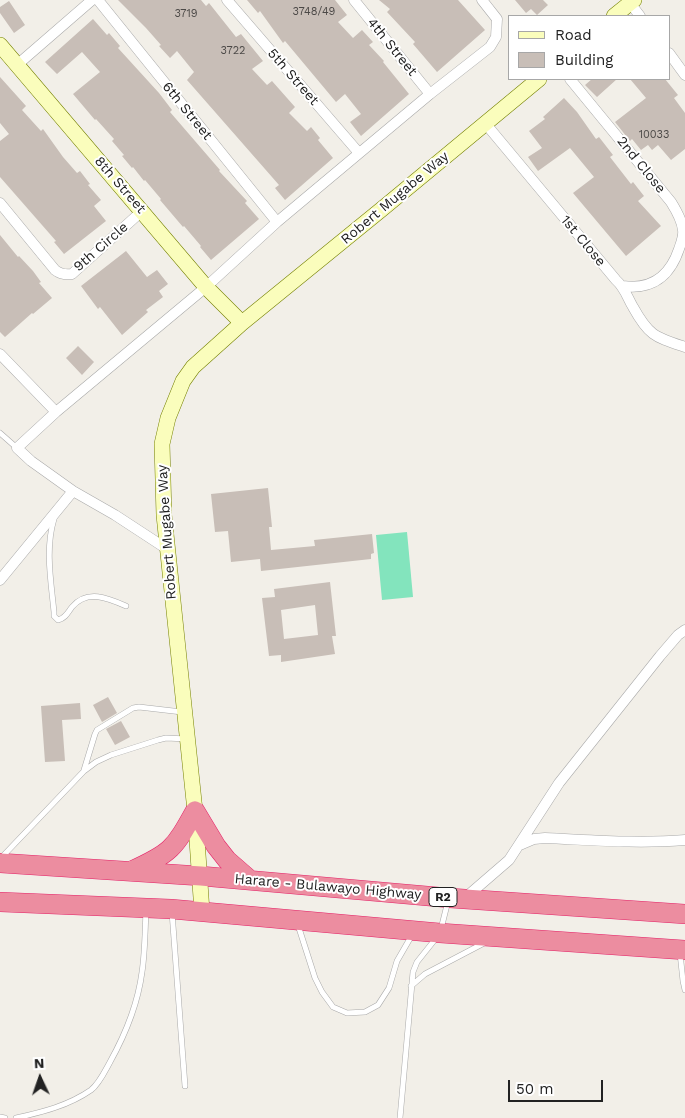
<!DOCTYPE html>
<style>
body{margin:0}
#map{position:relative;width:685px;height:1118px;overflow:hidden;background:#f2efe8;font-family:"Work Sans",sans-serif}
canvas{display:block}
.legend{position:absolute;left:508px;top:15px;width:162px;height:65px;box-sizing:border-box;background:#fff;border:1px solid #a7a7a7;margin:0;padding:6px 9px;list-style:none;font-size:15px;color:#222}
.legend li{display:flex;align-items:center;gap:10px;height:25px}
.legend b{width:25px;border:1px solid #a7a7a7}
.north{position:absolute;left:15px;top:1053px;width:50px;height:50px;-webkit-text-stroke:4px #fff;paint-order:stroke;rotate:357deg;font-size:14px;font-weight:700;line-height:20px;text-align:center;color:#222}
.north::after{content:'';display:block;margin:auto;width:18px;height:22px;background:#222;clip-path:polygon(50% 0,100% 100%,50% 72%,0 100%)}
.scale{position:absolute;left:508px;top:1080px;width:95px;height:22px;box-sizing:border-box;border:2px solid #222;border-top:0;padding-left:6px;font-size:15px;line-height:18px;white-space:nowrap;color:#222;-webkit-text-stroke:4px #fff;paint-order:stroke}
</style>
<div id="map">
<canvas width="685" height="1118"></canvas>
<ul class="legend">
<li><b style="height:6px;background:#fafdbc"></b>Road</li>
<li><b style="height:14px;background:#c8beb7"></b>Building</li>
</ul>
<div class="north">N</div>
<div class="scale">50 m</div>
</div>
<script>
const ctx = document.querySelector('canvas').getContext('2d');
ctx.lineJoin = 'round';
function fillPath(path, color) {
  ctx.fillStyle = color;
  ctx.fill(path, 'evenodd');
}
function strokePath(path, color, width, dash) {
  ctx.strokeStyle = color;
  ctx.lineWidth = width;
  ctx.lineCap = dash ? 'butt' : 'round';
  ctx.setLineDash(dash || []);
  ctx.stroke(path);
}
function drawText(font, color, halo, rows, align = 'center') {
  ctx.font = font + ' "Work Sans",sans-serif';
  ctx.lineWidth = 4;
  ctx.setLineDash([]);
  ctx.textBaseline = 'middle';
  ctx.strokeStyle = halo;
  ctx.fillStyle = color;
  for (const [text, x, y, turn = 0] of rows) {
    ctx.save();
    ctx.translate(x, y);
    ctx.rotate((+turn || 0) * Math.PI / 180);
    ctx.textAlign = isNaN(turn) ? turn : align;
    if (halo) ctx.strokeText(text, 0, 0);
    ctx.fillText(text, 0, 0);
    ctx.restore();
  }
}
fillPath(new Path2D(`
 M407,532L413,597L382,600L376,535Z`), '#83e4bd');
fillPath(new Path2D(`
 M118,0H201L206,6L209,3L236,37L241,34L263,61L252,69L267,85L272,81L295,107L289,113L307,131L311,127L320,138L318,140L333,158L285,200L275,188L279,185L187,80L194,72L177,51L170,58L159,46L161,45L146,28Z
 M247,0H335L347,15L338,22L353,38L362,30L373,42L369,45L384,61L383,62L409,94L361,136L350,122L361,114L345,94L336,102L285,41L283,43L260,11L258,13Z
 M379,0H458L485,30L437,72L413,44L415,42L387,12L390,9Z
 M515,0H543L548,5L537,15L531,9L526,13Z
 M9,1L25,25L14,33L0,13V7Z
 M93,19L107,35L109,33L120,46L118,48L159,93L172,110L170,112L220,170L219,171L247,201L245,203L259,219L211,260L200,247L201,246L184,226L183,227L160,200L161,199L145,180L144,181L133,167L132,168L122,156L124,155L112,141L114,139L96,119L95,120L73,94L100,72L82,52L57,74L45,62Z
 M0,77L26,106L22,110L41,131L43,129L63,157L77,173L80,171L90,184L88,185L101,200L94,206L106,221L64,254L54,242L56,241L0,177V141L9,134L0,123Z
 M592,79H617L597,97L585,85Z
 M630,79H665L678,95L674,98L685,113V149L671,160L658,145L652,150L648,145L641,150L632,139L630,141L615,122L646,98Z
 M564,98L577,112L596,139L599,137L613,155L610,157L631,184L633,182L644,196L638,201L661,226L626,256L573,193L594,177L570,148L538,171L528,157L542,148L529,131L545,119L543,117Z
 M0,235L18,257L19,256L33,271L41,282L39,283L52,298L33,314L32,313L5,337L0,332Z
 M126,251L147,277L157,270L168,284L159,291L163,297L146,310L148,312L122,335L100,307L98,309L81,286Z
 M78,346L94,362L82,375L66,358Z
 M268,488L272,527H269L271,550L315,546L314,540L372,534L374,553L371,554V559L261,571L260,559L231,562L228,531L215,532L211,494Z
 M330,582L336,636H332L335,654L281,662V655L269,656L262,598L275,597L274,589ZM315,605L318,635L284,639L281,610Z
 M108,697L117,713L102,722L93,705Z
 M80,703L81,719L62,720L65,761L45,762L41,706Z
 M121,721L130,737L115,745L106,729Z`), '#c8beb7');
const lane = new Path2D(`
 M0,433L17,448
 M54,519C45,549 51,581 54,612V616L58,620C66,618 68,612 72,607C87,589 108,598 126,606
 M84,770L95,734L97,730L133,708L139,707L182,712
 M2,857L84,771L96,762L111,755L158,740L166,738L187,739
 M172,912L185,1086
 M298,925L315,978L322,992L333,1007L347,1013L365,1012L378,1005L389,988L397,961L412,935
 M441,929L448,901
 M680,953L683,981L685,990
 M411,986L425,974L486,942
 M0,1117L5,1118
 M16,1118C42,1112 68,1106 91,1090C99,1084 105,1071 110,1062C125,1035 138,1003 142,972C145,953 145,931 146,911
 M400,1118L413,972L417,962L437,937`);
const street = new Path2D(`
 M98,0L277,222
 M227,0L359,153
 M354,0L430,94
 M630,3L640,16
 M669,53L685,75
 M17,65L92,0
 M570,79L671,202C676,210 682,220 683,230C684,236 681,243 679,249C670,276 652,290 623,286
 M485,123L616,280C625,288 627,297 633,307C649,336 655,337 685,347
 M0,203L55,270C60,274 65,275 72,274L142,211
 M0,354L56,412
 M167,549L115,515L73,491L31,461L17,448L56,412L206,287L277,222L430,94L490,47L496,37L497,19L482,0
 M0,580L73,491
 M520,845L534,839L545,838C592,840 638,844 685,840
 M465,898L509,860L559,783L660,656L678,635L685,630`);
const secondary = new Path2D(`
 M614,16L634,0
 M0,45L206,287L242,323
 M202,912L195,811L164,515L162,444L168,418L183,381L193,367L242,323L382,209L539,79`);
const highway = new Path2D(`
 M195,811L216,846L227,860L250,880
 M0,863L201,876L450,898L685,914
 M131,871C171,853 174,849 195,811
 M0,902L171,909L440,933L685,950`);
strokePath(lane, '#a9a9a9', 6);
strokePath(street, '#a9a9a9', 11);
strokePath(secondary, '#758100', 16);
strokePath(highway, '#e42167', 20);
strokePath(lane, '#fff', 5);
strokePath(street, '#fff', 10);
strokePath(secondary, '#fafdbc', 15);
strokePath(highway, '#ec8da0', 19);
drawText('11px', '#4c4947', null, [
 ["3748/49",314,12],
 ["3719",186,14],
 ["3722",233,51],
 ["10033",654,135]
]);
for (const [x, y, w] of [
 [443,897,28]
]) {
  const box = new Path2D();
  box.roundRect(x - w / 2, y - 9.5, w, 19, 4);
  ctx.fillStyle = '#fff';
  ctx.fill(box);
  strokePath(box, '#222', 1);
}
drawText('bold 12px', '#222', null, [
 ["R2",443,897]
]);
drawText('14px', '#222', '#fff', [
 ["4th Street",392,47,51],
 ["5th Street",293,77,49],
 ["6th Street",187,111,51],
 ["2nd Close",641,165,51],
 ["8th Street",120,185,49],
 ["Robert Mugabe Way",395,198,-40],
 ["1st Close",583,241,50],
 ["9th Circle",101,247,-41],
 ["Robert Mugabe Way",167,532,-94],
 ["Harare - Bulawayo Highway",328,887,5]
]);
</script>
